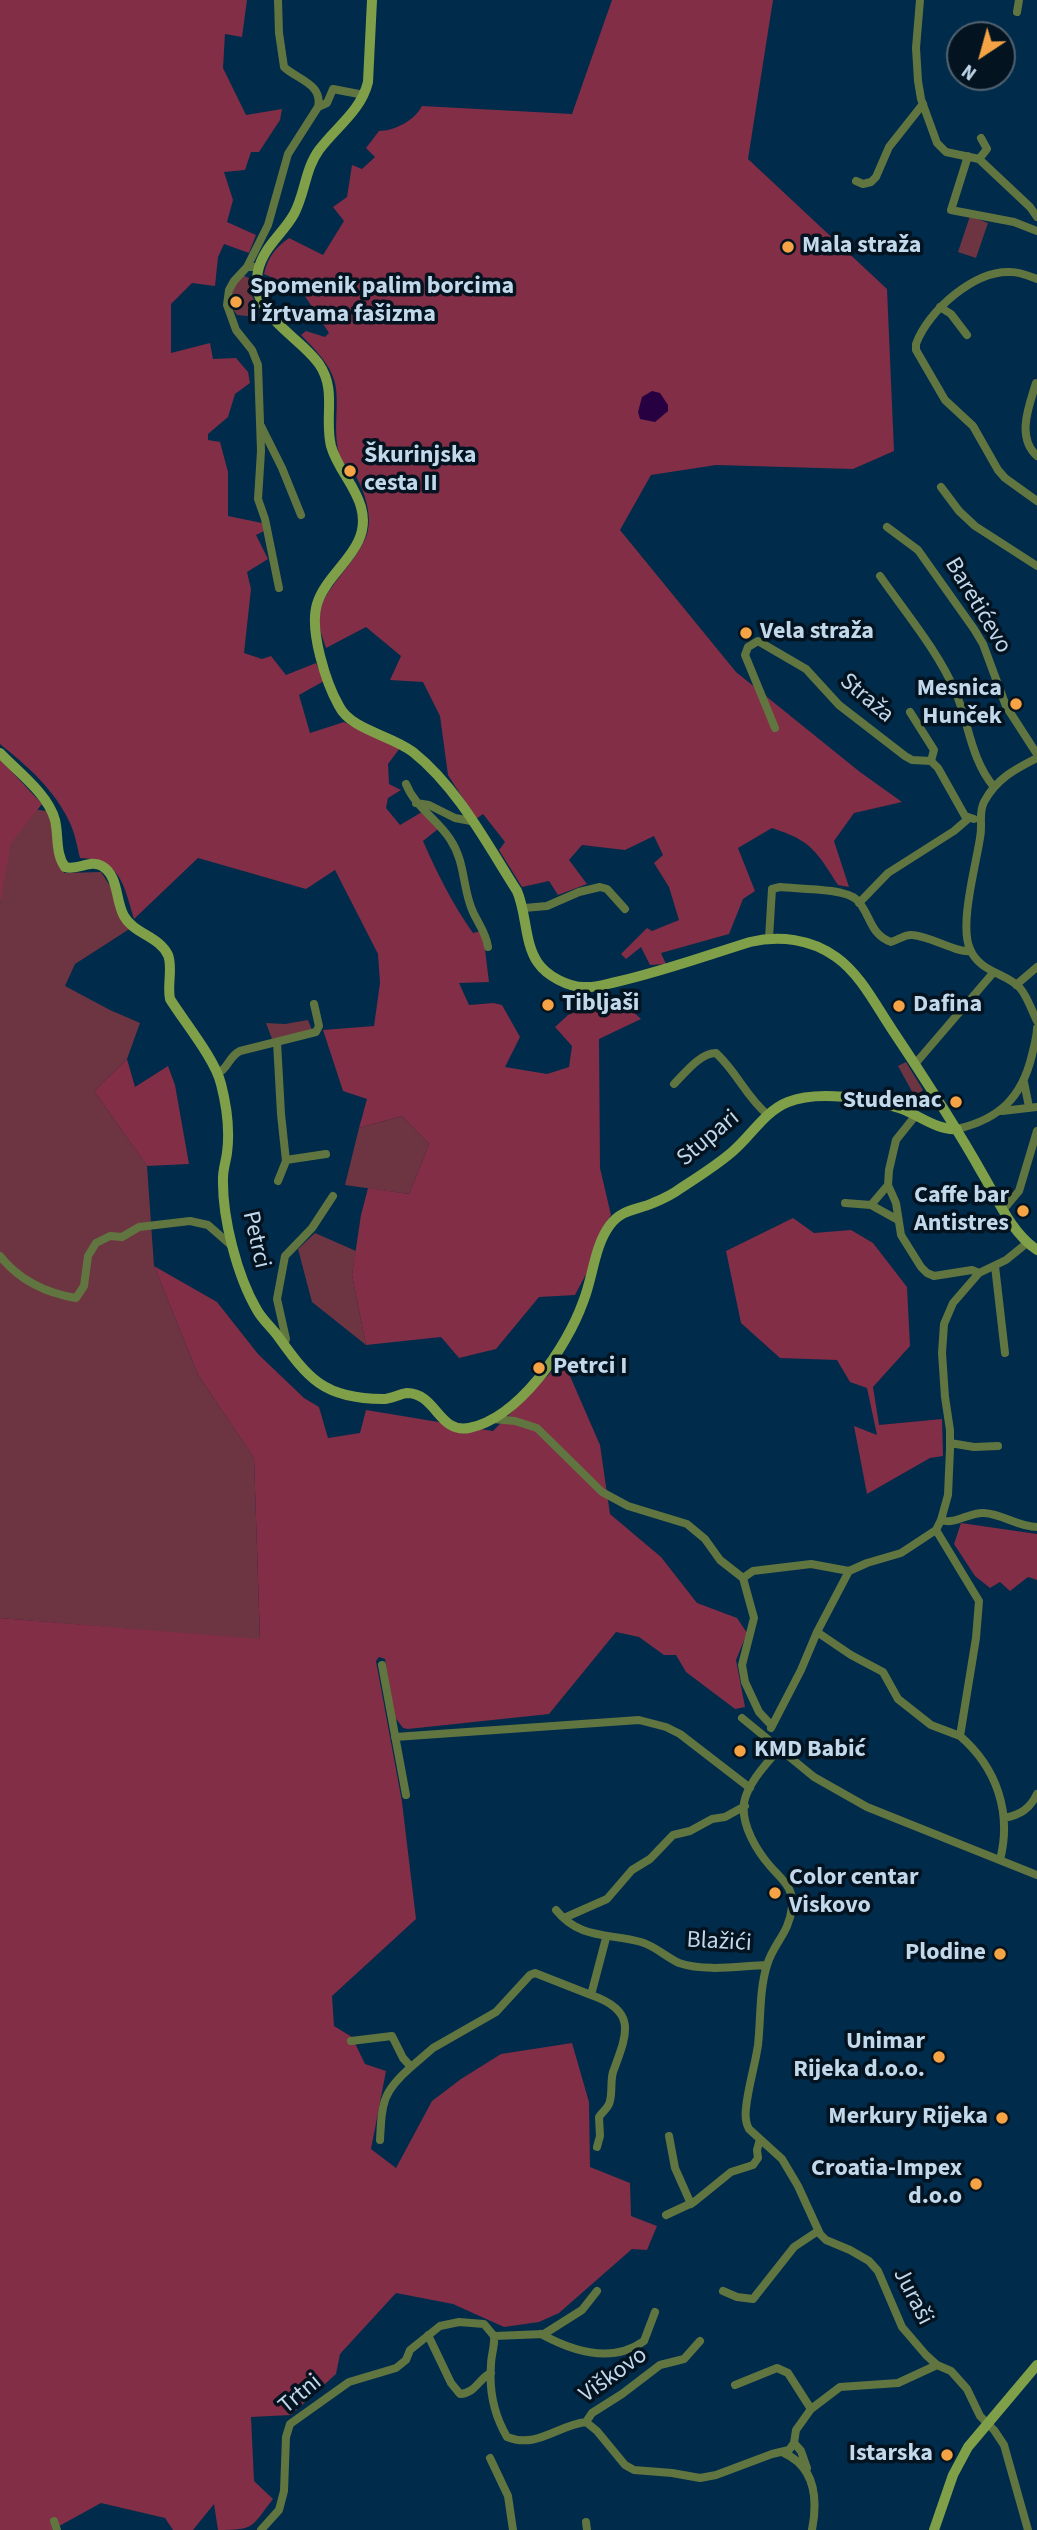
<!DOCTYPE html>
<meta charset="utf-8">
<style>
body{margin:0}
#map{position:relative;width:1037px;height:2530px;overflow:hidden;background:#012b4a;font-family:"Source Sans 3",sans-serif}
canvas{display:block}
.north{position:absolute;left:946px;top:21px;width:70px;height:70px;box-sizing:border-box;background:#041320;border:2px solid #506271;border-radius:50%;rotate:216deg;font-size:19px;font-weight:700;line-height:28px;text-align:center;color:#c2d8eb}
.north::after{content:'';display:block;margin:auto;width:24px;height:32px;background:#f5a345;clip-path:polygon(50% 0,100% 100%,50% 72%,0 100%)}
</style>
<div id="map">
<canvas width="1037" height="2530"></canvas>
<div class="north">N</div>
</div>
<script>
const ctx = document.querySelector('canvas').getContext('2d');
ctx.lineJoin = 'round';
function fillPath(path, color) {
  ctx.fillStyle = color;
  ctx.fill(path, 'evenodd');
}
function strokePath(path, color, width, dash) {
  ctx.strokeStyle = color;
  ctx.lineWidth = width;
  ctx.lineCap = dash ? 'butt' : 'round';
  ctx.setLineDash(dash || []);
  ctx.stroke(path);
}
function drawText(font, color, halo, rows, align = 'center') {
  ctx.font = font + ' "Source Sans 3",sans-serif';
  ctx.lineWidth = 7;
  ctx.setLineDash([]);
  ctx.textBaseline = 'middle';
  ctx.strokeStyle = halo;
  ctx.fillStyle = color;
  for (const [text, x, y, turn = 0] of rows) {
    ctx.save();
    ctx.translate(x, y);
    ctx.rotate((+turn || 0) * Math.PI / 180);
    ctx.textAlign = isNaN(turn) ? turn : align;
    if (halo) ctx.strokeText(text, 0, 0);
    ctx.fillText(text, 0, 0);
    ctx.restore();
  }
}
fillPath(new Path2D(`
 M970,216L988,223L976,258L958,252Z
 M242,275L249,278L251,293L259,312L256,317L237,315L230,305L233,289Z
 M10,806L47,811L53,829V849L64,873L101,872L114,892L131,928L75,964L65,986L110,1010L140,1023L127,1059L94,1091L147,1166L154,1266L198,1375L254,1458L260,1640L0,1618V904Z
 M308,1020L312,1030L272,1039L266,1023L285,1024Z
 M906,1062L923,1090L915,1097L898,1066Z
 M402,1116L429,1144L409,1194L345,1185L359,1128Z
 M315,1233L356,1251L352,1275L366,1345L312,1302L298,1249Z`), '#6d3542');
fillPath(new Path2D(`
 M0,0H247L242,37L225,34L223,68L246,115L282,109L280,120L259,152H251L245,170L224,172L233,200L227,222L256,235L249,253L224,244L218,257L215,286L192,283L171,304V353L210,343L213,359L236,358L248,372L250,383L235,394L228,417L208,434V440L220,442L228,472V516L262,523L264,531L256,535L268,559L247,572L251,589L244,653L262,659L271,656L286,675L316,663L324,681L299,695L310,733L344,722L400,748L388,764L389,784L401,790L388,798L386,808L400,825L422,812L438,829L423,841C437,873 453,905 473,933L481,931L483,933L489,982L459,983L469,1005L493,1003L502,1005L520,1037L505,1067L547,1074L569,1067L572,1046L555,1027L568,1015L585,1008L594,997L625,1004L641,1019L599,1039L600,1168L611,1215L596,1241L593,1261L575,1295L539,1297L496,1349L459,1358L441,1337L366,1345L352,1275L361,1215L368,1188L409,1194L429,1144L402,1116L359,1128L367,1099L343,1091L323,1030L374,1026L380,983L378,954L335,870L306,889L198,858L134,919C124,886 121,859 80,858C77,846 75,833 69,821C54,789 27,766 0,744Z
 M612,0H773L748,159L887,289L894,451L853,469L716,465L651,475L620,530L736,672L860,772L902,802L854,813L834,841L849,887L838,885C816,851 812,841 772,828L738,848L755,891L743,899L729,934L661,953L666,964L650,965L641,947L626,959L621,954L647,928L652,931L679,920L669,887L654,863L663,855L654,836L625,850L582,845L569,860L587,884L558,895L549,881L522,887L499,850L505,842L483,814L476,819L448,775L440,716L423,682L390,680L401,656L366,627L326,648C323,639 318,627 319,617C320,591 358,562 367,534C373,516 364,489 354,473C350,466 342,464 340,457C332,432 340,406 335,383C330,363 314,349 301,335L306,331L325,337L329,333L301,290L264,274C268,257 275,248 289,238L323,255L344,221L333,207L347,197L352,165L362,169L375,157L366,148L379,131C395,131 415,120 422,106L572,114Z
 M0,759L42,804L11,843L0,904Z
 M127,1059L135,1087L168,1066L175,1085L189,1164L147,1166L94,1091Z
 M793,1218L814,1233L851,1230L873,1243L907,1287L910,1346L873,1387L879,1425L942,1419L943,1456L930,1458L867,1494L854,1426L877,1435L867,1388L850,1382L837,1360L780,1358L741,1323L726,1251Z
 M154,1266L217,1302L258,1354L304,1398L319,1407L328,1438L360,1433L366,1410L493,1431L563,1360L600,1445L610,1514L661,1557L697,1603L737,1618L747,1633L736,1660L745,1707L735,1709L686,1672L676,1655H664L639,1637L616,1632L549,1714L408,1729L403,1728L394,1716L385,1659L379,1657L376,1661L402,1802L416,1919L332,1996L334,2026L352,2037L365,2064L386,2071L371,2149L396,2168L432,2101L461,2079L501,2054L572,2043L589,2102L590,2167L630,2183L631,2216L657,2226L647,2250L632,2249L559,2313L539,2322L504,2327L453,2304L396,2293L340,2354L336,2374L291,2415L251,2417L254,2481L273,2499C251,2527 256,2530 218,2530L214,2504L193,2530H173L165,2518L101,2503L52,2530H0V1618L260,1639L254,1458L198,1375Z
 M961,1523L1037,1534V1580L1028,1577L1010,1591L1000,1582L990,1588L975,1576L954,1544Z`), '#812e46');
fillPath(new Path2D(`
 M652,391L660,393L668,405V411L655,422L640,419L638,412L642,397Z`), '#270042');
strokePath(new Path2D(`
 M920,0L916,48L918,81L921,99L937,143L946,152L979,159L1030,207L1037,217
 M1017,12L1019,0
 M318,107L327,103L333,89L364,95
 M968,156L951,210L1014,222L1037,231
 M979,159L987,149L981,138
 M856,181L863,184L871,182L876,177L889,147L923,104
 M247,267L268,225L288,154L318,107C323,84 298,80 284,67L279,33L278,0
 M259,267H247L234,281L229,290L227,305L236,330L252,350L258,365L261,451L258,499L265,519L279,588
 M1037,279C1029,276 1020,272 1011,272C974,270 928,311 916,344V350L945,400L973,426L998,470L1005,478L1037,501
 M940,307L951,314L967,335
 M1036,383C1029,406 1016,437 1037,456
 M261,426L282,468L301,515
 M941,487L959,511L975,526L1037,566
 M887,527L918,550L974,629L983,644L1006,706L1037,754
 M880,576C906,613 938,651 956,693C969,724 971,760 994,787
 M910,712L934,750L931,761
 M775,728L745,655L748,647L758,641L806,669L839,705L905,756L912,760L931,761
 M1037,758C1015,769 996,779 984,802C978,814 983,825 980,838C976,865 959,925 970,949C980,973 1007,973 1020,988C1027,996 1032,1011 1037,1021
 M931,761L938,768L965,816L974,819
 M406,784C415,807 437,819 450,839C466,863 462,888 473,912C479,925 486,933 488,947
 M416,803L429,805L455,818L471,821
 M859,903L888,873L954,831L969,818
 M524,908L547,906L579,892L600,887L607,889L625,909
 M769,938L772,889L780,887C797,889 845,888 857,900C871,914 869,934 891,942C898,940 905,934 912,935C930,936 957,953 970,951
 M1016,985L1037,967
 M277,1042L281,1114L286,1161L278,1181
 M915,1064L993,973
 M218,1073C228,1069 229,1056 240,1051L316,1032L319,1026L314,1004
 M1024,1082L1029,1107
 M674,1084C685,1073 700,1053 716,1053C737,1072 746,1097 768,1115
 M1002,1111L1037,1107
 M916,1115L896,1140L889,1170L888,1185L896,1203L901,1235L921,1267L927,1273L934,1276L972,1270L979,1273
 M957,1129C1000,1119 1022,1097 1032,1055C1034,1046 1037,1037 1037,1028
 M286,1160L326,1154
 M845,1203L871,1205L898,1220
 M871,1205L888,1185
 M1003,1210L1019,1191L1037,1131
 M0,1256C19,1280 46,1293 76,1298L84,1286L88,1256L96,1243L110,1236L122,1237L139,1227L190,1221L208,1225L232,1246
 M995,1266L1005,1353
 M284,1345L286,1339L277,1299L285,1256L312,1228L333,1196
 M493,1419L515,1421L537,1428L602,1492L628,1506L687,1524L705,1539L720,1560L743,1578L754,1618L742,1665L745,1682L759,1712L772,1726
 M950,1443L974,1447L998,1446
 M941,1520C956,1525 969,1512 984,1513C1003,1514 1018,1527 1037,1527
 M936,1530L979,1601L976,1638L960,1736C997,1768 1012,1813 1000,1860
 M743,1578L753,1571L811,1564L849,1571L867,1563L901,1553L936,1530L941,1520L948,1495L950,1449V1430L945,1397L942,1353L944,1324L953,1303L979,1273L1006,1260L1027,1243
 M817,1632L851,1655L883,1672L898,1699L931,1725L960,1736
 M382,1665L406,1795
 M742,1718L814,1777L867,1807L1037,1875
 M771,1728L801,1670L817,1632L849,1571
 M395,1737L639,1720L666,1727L680,1734L750,1788
 M779,1749C767,1763 747,1784 744,1803C741,1825 757,1851 770,1866C782,1880 794,1887 792,1907C789,1934 774,1942 767,1965C759,1991 761,2019 758,2045C755,2066 748,2087 746,2108C745,2116 745,2122 749,2129L782,2159L798,2186L820,2234L826,2240L850,2250L869,2261L878,2271L902,2327L926,2355L937,2365L951,2371L967,2389L980,2416L994,2430L1004,2445L1028,2530
 M1004,1818C1020,1815 1030,1809 1037,1794
 M556,1910C580,1940 609,1933 641,1942C655,1946 666,1957 679,1963C706,1972 739,1966 767,1965
 M564,1918L607,1899L632,1870L650,1859L673,1835L690,1831L712,1819L725,1817L745,1806
 M591,1995C638,2011 627,2034 613,2072C610,2082 613,2095 609,2104C607,2109 602,2112 599,2117L600,2136L597,2147
 M351,2041L392,2036L403,2058L411,2067L433,2048L496,2012L530,1975L535,1973L591,1995L606,1938
 M669,2136L675,2168L691,2204
 M380,2140C382,2103 382,2092 411,2067
 M666,2215L694,2202L731,2172L753,2165L758,2158L757,2150L760,2139
 M597,2291L582,2310L544,2334L494,2336C495,2346 491,2355 491,2365C489,2390 494,2415 507,2437C537,2449 558,2425 586,2422L597,2431L625,2465L634,2470L672,2473L700,2478L716,2475L772,2454L789,2450L794,2443L796,2430L811,2409L788,2373L777,2368L735,2385
 M723,2291L737,2297L753,2299L794,2247L818,2231
 M541,2334C572,2351 612,2364 644,2341L655,2312
 M428,2335L451,2383L460,2394C476,2393 479,2378 491,2373
 M811,2409L840,2387L898,2383L937,2365
 M586,2422L592,2413L622,2394L660,2365L684,2359L700,2341
 M794,2443L801,2451L807,2468
 M784,2453C815,2467 818,2499 812,2530
 M490,2458L508,2496L513,2530
 M54,2521L57,2530
 M586,2522L587,2530
 M261,2530L279,2510L284,2491L286,2437L290,2424L349,2382L396,2368L406,2360L410,2350L440,2326L459,2322L484,2324L494,2336`), '#617541', 8);
strokePath(new Path2D(`
 M372,0L368,82C361,111 336,127 319,150C305,169 305,194 294,214C283,234 263,247 258,271C249,316 298,334 319,364C337,390 324,417 331,446C337,468 355,485 361,507C373,549 328,569 317,604C309,630 326,683 339,706C351,730 391,735 413,752C458,788 487,844 517,891C527,914 524,943 538,963C547,976 568,987 584,987C594,988 606,984 616,982C661,972 705,956 750,942C779,935 811,939 836,957C860,974 875,1004 891,1028C923,1076 954,1123 982,1173C998,1200 1011,1232 1037,1250
 M0,753C18,772 48,794 55,820C59,837 55,853 65,867C78,871 90,859 102,866C119,876 115,900 124,916C134,934 159,936 168,955C173,967 167,985 170,999C185,1023 215,1059 221,1084C227,1107 230,1130 227,1153C226,1161 223,1169 223,1178C222,1217 237,1276 257,1310C262,1319 270,1326 277,1335C308,1378 323,1399 383,1399C391,1399 399,1394 407,1393C436,1393 439,1434 469,1428C519,1418 567,1347 583,1302C593,1278 594,1246 610,1225C622,1209 637,1210 653,1203C663,1199 673,1194 681,1188C698,1177 717,1165 732,1152C751,1136 765,1111 788,1102C818,1090 868,1098 899,1108C918,1114 937,1131 957,1129
 M934,2530L953,2475L968,2447L1037,2365`), '#809f49', 10);
for (const [x, y, r, color] of [
 [788,247,7,"#f5a345"],
 [236,302,7,"#f5a345"],
 [350,471,7,"#f5a345"],
 [746,633,7,"#f5a345"],
 [1016,704,7,"#f5a345"],
 [548,1005,7,"#f5a345"],
 [899,1006,7,"#f5a345"],
 [956,1102,7,"#f5a345"],
 [1023,1211,7,"#f5a345"],
 [539,1368,7,"#f5a345"],
 [740,1751,7,"#f5a345"],
 [775,1893,7,"#f5a345"],
 [1000,1954,7,"#f5a345"],
 [939,2057,7,"#f5a345"],
 [1002,2118,7,"#f5a345"],
 [976,2184,7,"#f5a345"],
 [947,2455,7,"#f5a345"]
]) {
  const dot = new Path2D();
  dot.arc(x, y, r, 0, 2 * Math.PI);
  ctx.fillStyle = color;
  ctx.fill(dot);
  strokePath(dot, '#041320', 2.5);
}
drawText('bold 24px', '#c2d8eb', '#041320', [
 ["Mala straža",802,247],
 ["Spomenik palim borcima",250,288],
 ["i žrtvama fašizma",250,316],
 ["Škurinjska",364,457],
 ["cesta II",364,485],
 ["Vela straža",760,633],
 ["Mesnica",1002,690,"right"],
 ["Hunček",1002,718,"right"],
 ["Tibljaši",562,1005],
 ["Dafina",913,1006],
 ["Studenac",942,1102,"right"],
 ["Caffe bar",1009,1197,"right"],
 ["Antistres",1009,1225,"right"],
 ["Petrci I",553,1368],
 ["KMD Babić",754,1751],
 ["Color centar",789,1879],
 ["Viskovo",789,1907],
 ["Plodine",986,1954,"right"],
 ["Unimar",925,2043,"right"],
 ["Rijeka d.o.o.",925,2071,"right"],
 ["Merkury Rijeka",988,2118,"right"],
 ["Croatia-Impex",962,2170,"right"],
 ["d.o.o",962,2198,"right"],
 ["Istarska",933,2455,"right"]
], 'left');
drawText('24px', '#c2d8eb', '#041320', [
 ["Baretićevo",977,606,59],
 ["Straža",866,699,40],
 ["Stupari",709,1139,-40],
 ["Petrci",255,1240,77],
 ["Blažići",719,1943,3],
 ["Juraši",912,2297,63],
 ["Viškovo",614,2376,-36],
 ["Trtni",301,2395,-40]
]);
</script>
